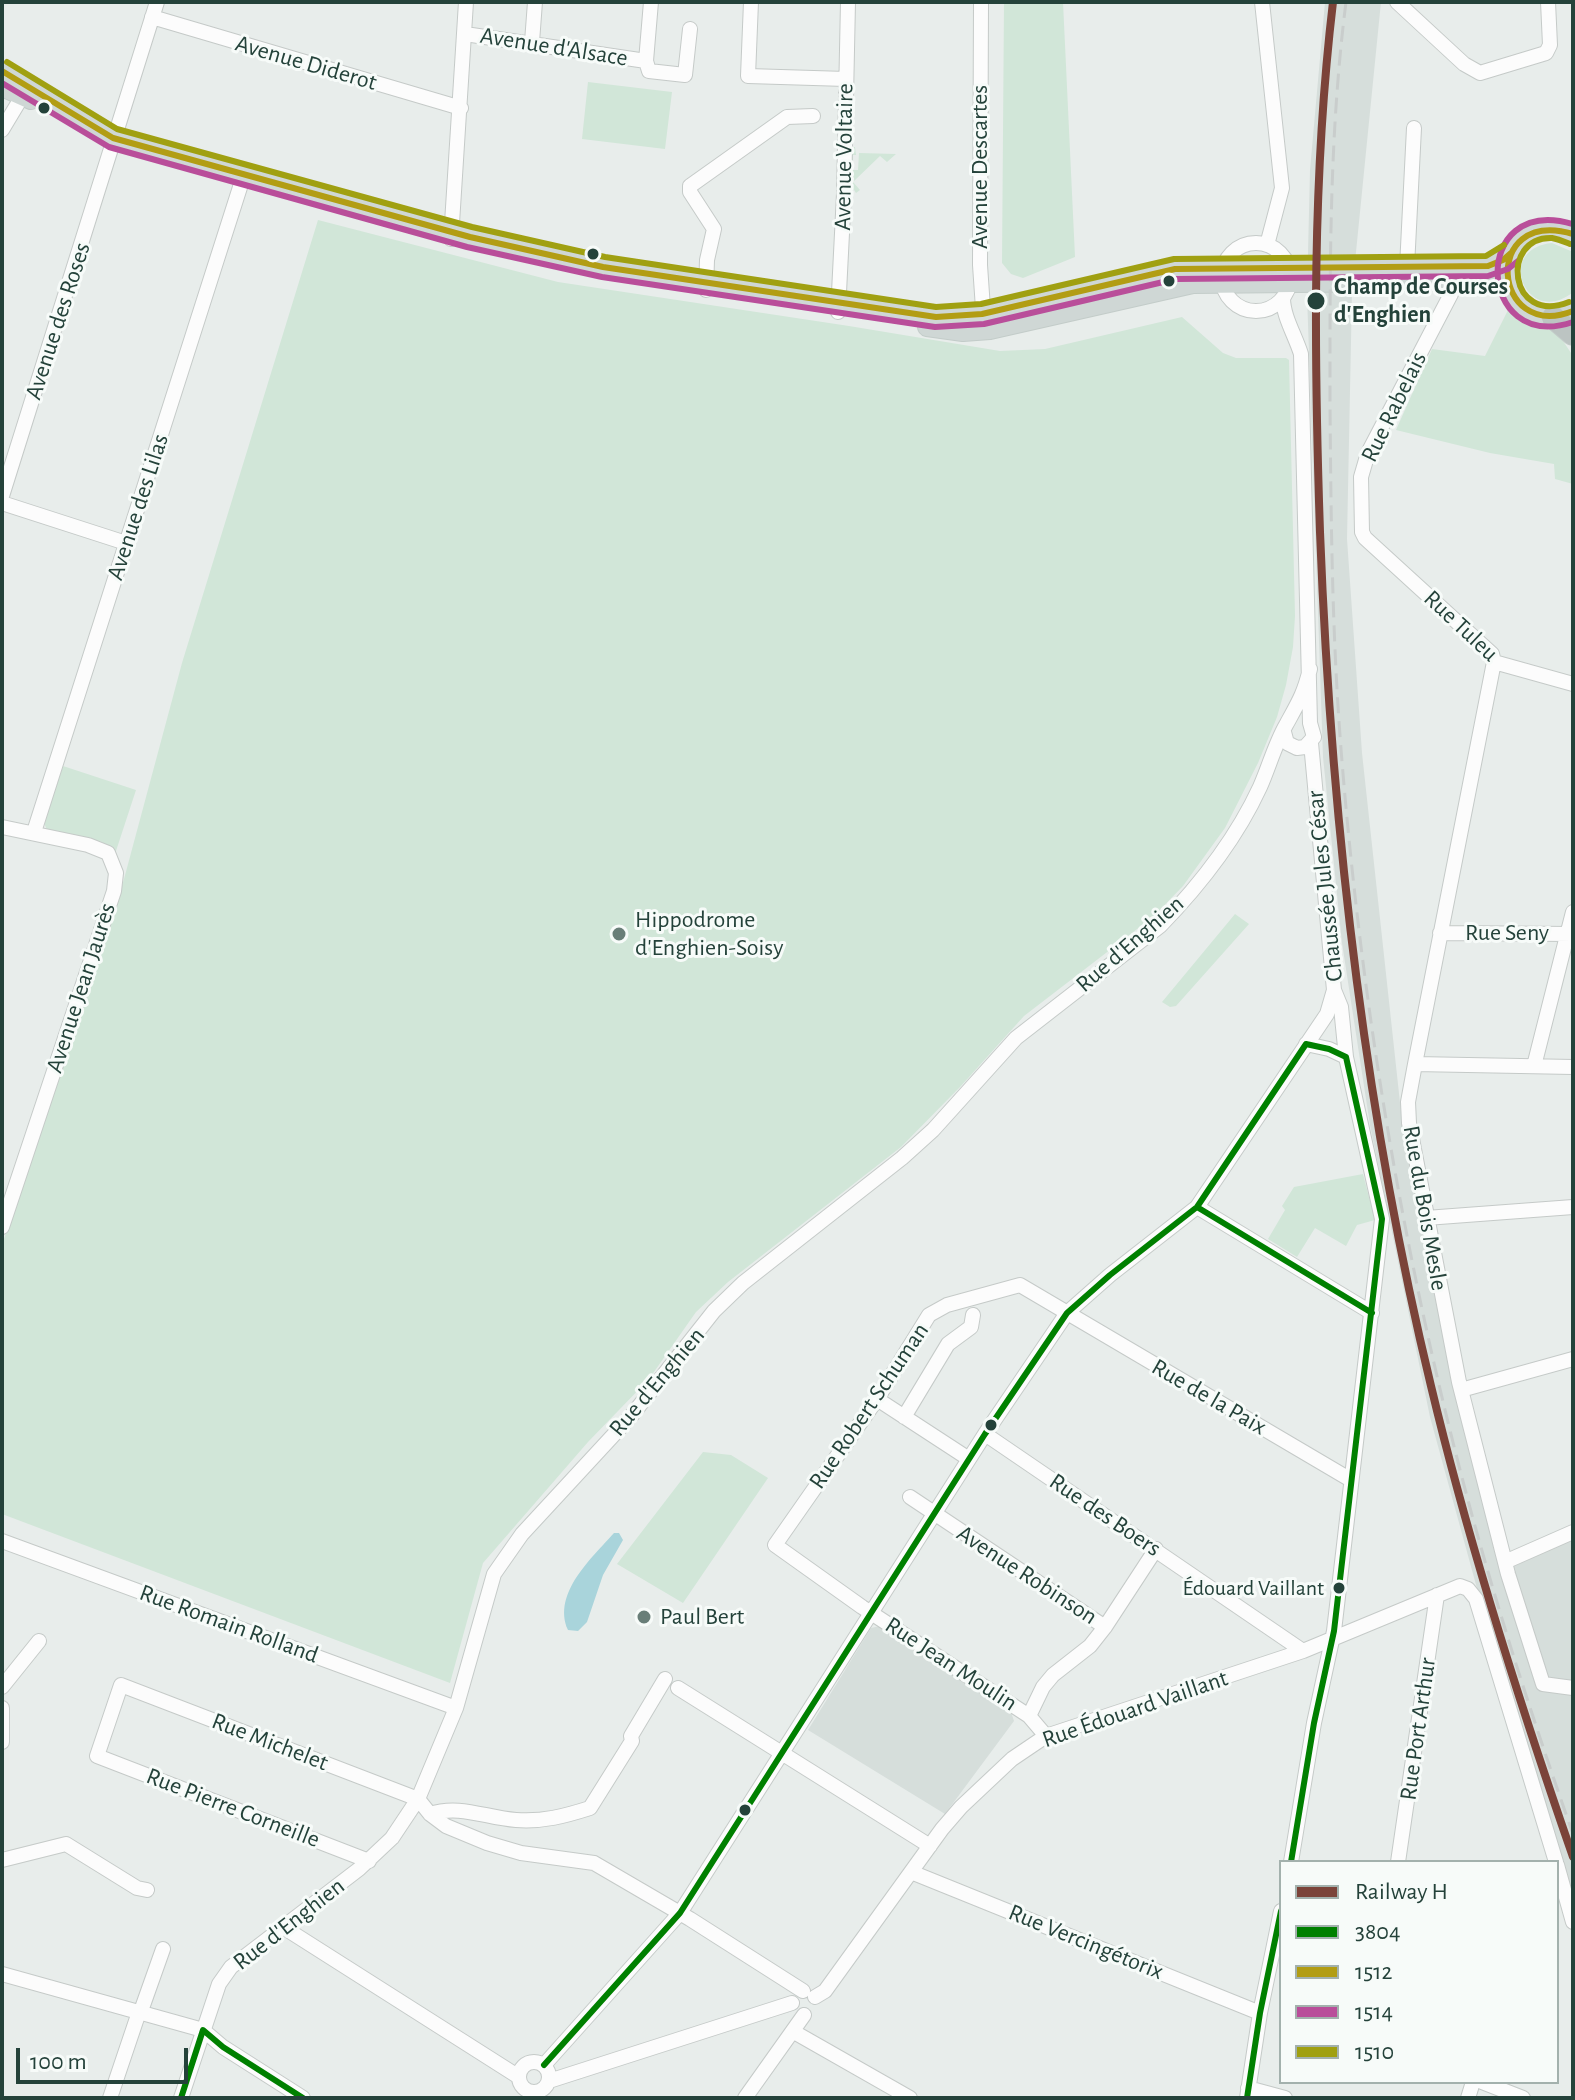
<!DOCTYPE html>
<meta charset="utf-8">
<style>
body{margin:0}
#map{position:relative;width:1575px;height:2100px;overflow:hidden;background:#e8edeb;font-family:"Alegreya Sans",sans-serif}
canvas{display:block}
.frame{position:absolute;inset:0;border:4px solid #24423a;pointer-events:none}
.legend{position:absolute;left:1279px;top:1860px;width:280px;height:224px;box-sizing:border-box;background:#f7fbf9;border:2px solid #a3b1ad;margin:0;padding:10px 14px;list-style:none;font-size:24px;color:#24423a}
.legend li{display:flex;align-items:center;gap:16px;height:40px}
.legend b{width:40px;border:2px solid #a3b1ad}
.scale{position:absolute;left:16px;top:2048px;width:172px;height:36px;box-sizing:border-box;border:4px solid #24423a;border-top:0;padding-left:10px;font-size:24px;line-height:28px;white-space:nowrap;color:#24423a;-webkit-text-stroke:6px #f7fbf9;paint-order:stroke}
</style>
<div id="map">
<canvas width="1575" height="2100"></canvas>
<div class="frame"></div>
<ul class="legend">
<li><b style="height:10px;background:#7b4339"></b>Railway H</li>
<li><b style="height:10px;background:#008000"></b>3804</li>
<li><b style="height:10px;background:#b29d14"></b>1512</li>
<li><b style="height:10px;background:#b94e9a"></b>1514</li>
<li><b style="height:10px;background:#a0a011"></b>1510</li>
</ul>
<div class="scale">100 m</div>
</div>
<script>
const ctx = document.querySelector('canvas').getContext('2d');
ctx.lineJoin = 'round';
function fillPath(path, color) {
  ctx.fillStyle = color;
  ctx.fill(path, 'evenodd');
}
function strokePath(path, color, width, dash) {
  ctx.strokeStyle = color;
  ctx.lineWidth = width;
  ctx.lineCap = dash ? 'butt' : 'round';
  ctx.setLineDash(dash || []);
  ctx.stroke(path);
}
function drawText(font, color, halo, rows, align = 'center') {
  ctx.font = font + ' "Alegreya Sans",sans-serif';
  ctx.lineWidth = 6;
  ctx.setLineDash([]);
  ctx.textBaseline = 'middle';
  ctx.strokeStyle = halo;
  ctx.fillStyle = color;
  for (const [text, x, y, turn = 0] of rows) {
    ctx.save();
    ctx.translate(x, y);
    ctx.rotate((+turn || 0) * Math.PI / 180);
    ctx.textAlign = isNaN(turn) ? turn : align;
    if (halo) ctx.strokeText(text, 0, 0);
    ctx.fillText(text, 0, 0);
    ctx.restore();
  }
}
fillPath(new Path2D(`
 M1325,2H1381L1352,292L1347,539L1362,753L1402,1121L1463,1427L1504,1571L1573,1539V1900L1498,1665L1430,1417L1370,1125L1342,943L1323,757L1307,295L1310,170Z
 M880,1626L1011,1712L1014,1721L945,1814L808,1730L871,1628Z`), '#d6dedb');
fillPath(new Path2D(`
 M1004,2H1063L1075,257L1023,278L1011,274L1002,263Z
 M588,82L672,92L665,149L582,139Z
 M852,147H855L856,155H853V170H858L859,153L896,154L887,162L880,156L853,182L860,190L856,193L851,185Z
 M318,220L558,282L849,326L1000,351L1045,349L1182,317L1223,353L1236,358H1286L1289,360L1295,616L1293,647L1286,685L1277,717L1258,763L1225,828L1183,886L1154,916L1024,1016L960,1087L901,1147L728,1282L696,1312L649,1379L588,1442L483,1563L450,1683L2,1514V1245L124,879L182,663Z
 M1552,243L1573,252V292C1528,329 1493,249 1552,243Z
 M1511,304C1524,319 1537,327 1557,332L1573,356V484L1555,479L1554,464L1490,453L1396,430L1432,349L1485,356Z
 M63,766L136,790L115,854L102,842L47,830L44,823Z
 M1235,914L1249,924L1176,1006L1170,1007L1162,1002Z
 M1363,1174L1375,1220L1357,1225L1346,1246L1315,1228L1297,1257L1268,1239L1285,1210L1282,1206L1294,1187Z
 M703,1452L731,1455L768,1478L683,1603L617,1564Z`), '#d1e6d8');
fillPath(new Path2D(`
 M614,1533H619L623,1540L603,1575L587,1622L578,1631L568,1630C552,1593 592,1558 614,1533Z`), '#a9d4db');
const minor = new Path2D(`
 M751,2L748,76L846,79
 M981,2L980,265L984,323
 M1262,2L1282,188L1267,245
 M1397,2L1464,64L1480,73L1546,53L1550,45L1548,2
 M152,17L461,108
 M465,34L646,61L649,71L685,75L690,29
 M532,42L535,2
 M646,61L651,2
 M2,130L23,95
 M451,239L466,2
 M1222 277a34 34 0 1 1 68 0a34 34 0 1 1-68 0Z
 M1407,267L1414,128
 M1455,281L1451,294L1368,453L1361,477L1362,532L1365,538L1492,654L1494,662L1573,684
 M706,290L707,260L714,229L690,192V186L787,117L813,116
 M1283,298C1283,316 1295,335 1301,354L1310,723L1314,737L1305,747L1297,748L1287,743L1284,732
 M838,312L844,194L848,2
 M2,496L157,2
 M2,503L126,543
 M1494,662L1415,1064L1408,1102L1409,1123L1459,1382L1508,1574L1543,1684L1573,1688
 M2,827L88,845L108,853L116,873L114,891L2,1227
 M34,832L242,181
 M1440,933L1573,934
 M1306,1044L1329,1049L1346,1057
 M1415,1064L1573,1067
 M1534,1066L1573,912
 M1197,1207L1372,1313
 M1426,1218L1573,1207
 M1461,1390L1573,1359
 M877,1399L969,1459
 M904,1417L948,1344L971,1327L973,1315
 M985,1434L1303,1651
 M910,1497L1105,1627
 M2,1541L456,1708
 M1507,1561L1573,1532
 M2,1687L39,1641
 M678,1688L930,1846
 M2,1708V1742
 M1029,1716L1043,1687L1053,1675L1090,1646L1105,1627L1156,1549
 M1046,1736L1029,1716L862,1607L775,1545L877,1399L929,1315L947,1305L1020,1285L1351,1480
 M418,1799L430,1814L446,1826L487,1843L521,1853L594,1863L690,1919L803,1991
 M430,1814C460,1804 486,1818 516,1820C543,1822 565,1816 590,1808L632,1741L631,1736L665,1679
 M2,1860L66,1844L137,1888L147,1890
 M369,1861L97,1756L121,1685L418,1799
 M1291,1862L1314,1723L1334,1631L1382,1219L1346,1057L1341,1007L1334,990L1311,743
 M1398,1862L1437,1595
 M1557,1865L1573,1922
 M911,1872L1260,2013
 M283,1927L519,2077
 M2,1974L203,2030L223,2047L303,2098
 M815,1997L825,1991L942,1829L961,1807L1012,1759L1046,1736L1303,1651L1460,1586L1468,1589L1476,1599L1556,1862
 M794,2032L910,2098
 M519 2077a15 15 0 1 1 30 0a15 15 0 1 1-30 0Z
 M544,2065L680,1913L985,1434L1067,1313L1110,1275L1197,1207L1327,1014L1334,990
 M549,2081L792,2003
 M1482,2082L1523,2098
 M1248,2088L1285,2098
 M110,2098L138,2015L141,2011L163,1949
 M181,2098L219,1984L231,1967L359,1869L392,1838L418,1799L456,1708L494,1574L522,1534L632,1415L714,1311L743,1283L902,1158L933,1130L1016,1038L1160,926C1200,885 1236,839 1260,787C1269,767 1275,744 1286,725C1298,703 1304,694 1310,669
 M745,2098L804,2015
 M1247,2098L1260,2013L1281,1911
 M1468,2098L1473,2082`);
const major = new Path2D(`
 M2,71L113,138L470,237L603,267L936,317L982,314L1175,269L1488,266L1503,260L1511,253
 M2,87L31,100
 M1573,234C1518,206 1478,285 1531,312C1545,319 1560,317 1573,311
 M927,327L963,332L990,330L1193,284L1497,281L1509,287`);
const highway = new Path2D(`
 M1553,317L1573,334`);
strokePath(minor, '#c5cac8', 16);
strokePath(major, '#c3ccc9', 20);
strokePath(highway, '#c3ccc9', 24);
strokePath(minor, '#fcfcfc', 14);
strokePath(major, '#cfd7d5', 18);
strokePath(highway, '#bcc4c2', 22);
strokePath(new Path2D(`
 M1346,2C1329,135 1330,270 1330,404C1331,519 1332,634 1341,749C1361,1003 1403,1258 1469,1504C1499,1615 1535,1726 1573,1834`), '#c9cdcc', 3, [16, 8]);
strokePath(new Path2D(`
 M1197,1207L1372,1313
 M544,2065L680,1913L985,1434L1067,1313L1110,1275L1197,1207L1306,1044L1329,1049L1346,1057L1382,1219L1334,1631L1314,1723L1291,1862
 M181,2098L203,2030L223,2047L303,2098
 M1247,2098L1260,2013L1281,1911`), '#008000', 6);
strokePath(new Path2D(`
 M2,71L113,138L470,237L603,267L936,317L982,314L1175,269L1488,266L1503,260L1511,253
 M1573,234C1480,207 1492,343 1573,311`), '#b29d14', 6);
strokePath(new Path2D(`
 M2,83L109,147L467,247L602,277L935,327L984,324L1176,279L1488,276L1508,269L1518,261
 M1573,224C1469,193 1476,355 1573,322`), '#b94e9a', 6);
strokePath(new Path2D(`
 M7,62L117,129L472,227L605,257L936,307L981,304L1174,259L1486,256L1504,245
 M1569,302C1508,326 1500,236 1552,238C1558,239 1565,242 1570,244`), '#a0a011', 6);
strokePath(new Path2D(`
 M1333,2C1312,179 1314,354 1320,532C1331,819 1363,1105 1431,1386C1469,1545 1519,1702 1573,1857`), '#7b4339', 8);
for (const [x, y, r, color] of [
 [44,108,7,"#24423a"],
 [593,254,7,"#24423a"],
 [1169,281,7,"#24423a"],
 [1316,301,10,"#24423a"],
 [619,934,8,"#697e78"],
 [991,1425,7,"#24423a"],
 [1339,1588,7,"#24423a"],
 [644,1617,8,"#697e78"],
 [745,1810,7,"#24423a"]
]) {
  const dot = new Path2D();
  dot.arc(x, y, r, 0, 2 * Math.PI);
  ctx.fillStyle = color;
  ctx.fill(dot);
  strokePath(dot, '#f7fbf9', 3);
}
drawText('22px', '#24423a', '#f7fbf9', [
 ["Édouard Vaillant",1324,1588]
], 'right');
drawText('24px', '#24423a', '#f7fbf9', [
 ["Avenue d'Alsace",554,47,9],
 ["Avenue Diderot",306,63,16],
 ["Avenue Voltaire",844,157,-89],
 ["Avenue Descartes",980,167,-90],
 ["Avenue des Roses",58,321,-72],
 ["Rue Rabelais",1394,407,-64],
 ["Avenue des Lilas",138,507,-72],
 ["Rue Tuleu",1461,626,43],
 ["Chaussée Jules César",1325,886,-96],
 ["Rue Seny",1507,933],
 ["Rue d'Enghien",1130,944,-41],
 ["Avenue Jean Jaurès",81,988,-72],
 ["Rue du Bois Mesle",1425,1208,80],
 ["Rue d'Enghien",657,1382,-50],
 ["Rue de la Paix",1209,1397,30],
 ["Rue Robert Schuman",869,1406,-56],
 ["Rue des Boers",1105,1515,34],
 ["Avenue Robinson",1027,1575,33],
 ["Rue Romain Rolland",229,1624,20],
 ["Rue Jean Moulin",951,1664,33],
 ["Rue Édouard Vaillant",1135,1709,-19],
 ["Rue Port Arthur",1418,1729,-82],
 ["Rue Michelet",270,1742,21],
 ["Rue Pierre Corneille",233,1808,21],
 ["Rue d'Enghien",289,1924,-38],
 ["Rue Vercingétorix",1086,1942,22]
]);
drawText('bold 24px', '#24423a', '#f7fbf9', [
 ["Champ de Courses",1334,287],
 ["d'Enghien",1334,315]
], 'left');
drawText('24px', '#24423a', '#f7fbf9', [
 ["Hippodrome",635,920],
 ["d'Enghien-Soisy",635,948],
 ["Paul Bert",660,1617]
], 'left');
</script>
